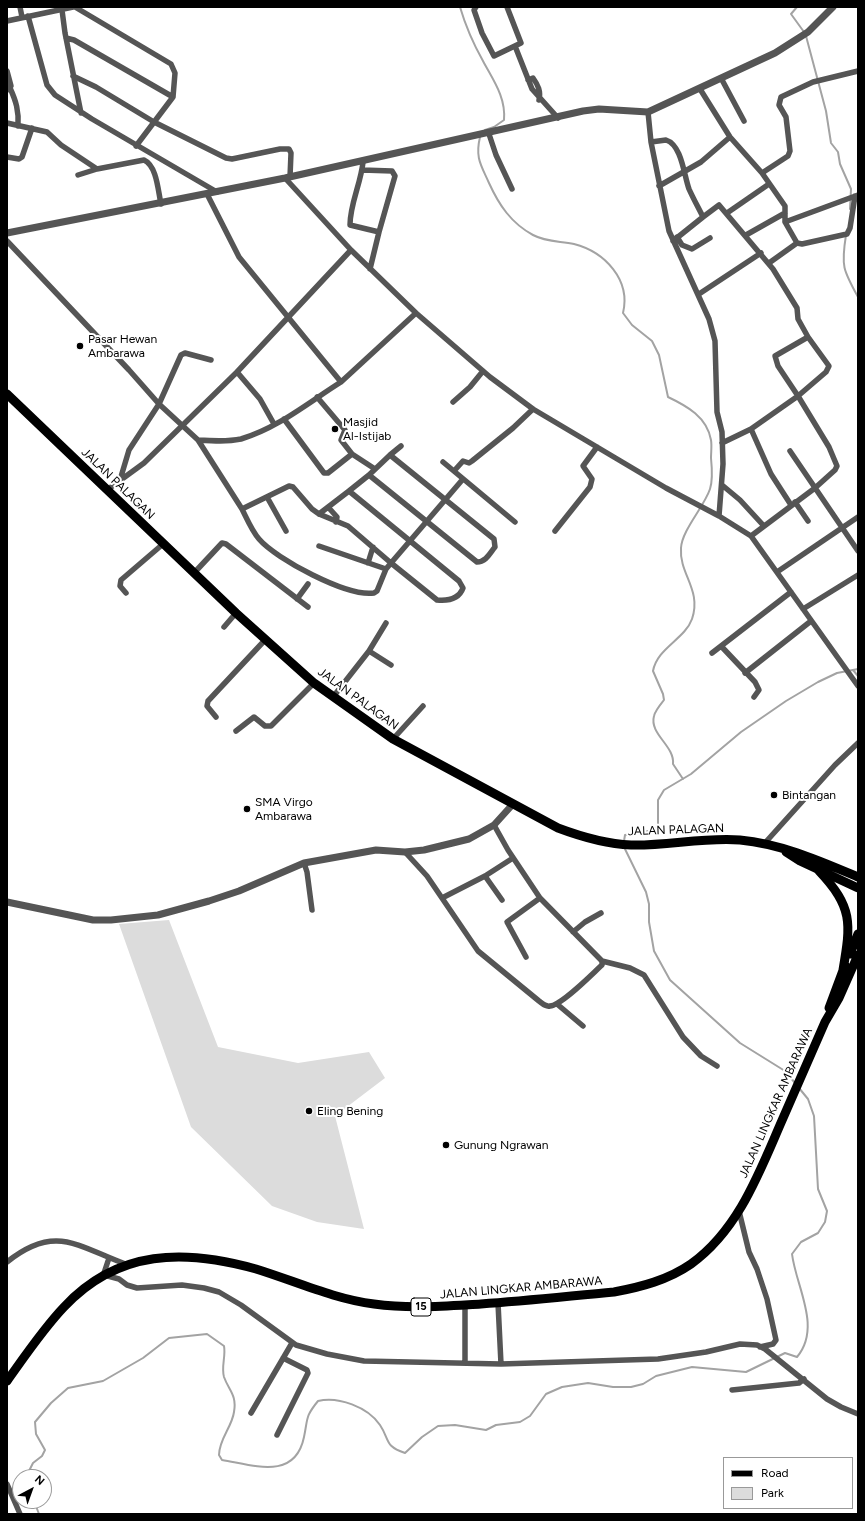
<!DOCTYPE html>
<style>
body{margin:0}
#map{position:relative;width:865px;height:1521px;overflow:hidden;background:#fff;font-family:Figtree,sans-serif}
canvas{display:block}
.frame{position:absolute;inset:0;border:8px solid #000;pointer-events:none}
.legend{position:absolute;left:723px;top:1457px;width:130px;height:52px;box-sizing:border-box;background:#fff;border:1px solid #999;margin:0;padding:5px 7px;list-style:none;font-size:12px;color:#000}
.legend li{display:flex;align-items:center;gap:8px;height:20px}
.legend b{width:20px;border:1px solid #999}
.north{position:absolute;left:12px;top:1469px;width:40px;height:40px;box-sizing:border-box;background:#fff;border:1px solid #999;border-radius:50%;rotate:41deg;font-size:11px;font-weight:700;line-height:16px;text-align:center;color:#000}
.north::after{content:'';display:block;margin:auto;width:14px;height:18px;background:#000;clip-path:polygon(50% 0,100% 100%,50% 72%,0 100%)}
</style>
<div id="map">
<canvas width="865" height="1521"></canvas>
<div class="frame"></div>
<ul class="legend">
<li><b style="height:5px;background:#000"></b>Road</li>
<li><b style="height:11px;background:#dcdcdc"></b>Park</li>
</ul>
<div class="north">N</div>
</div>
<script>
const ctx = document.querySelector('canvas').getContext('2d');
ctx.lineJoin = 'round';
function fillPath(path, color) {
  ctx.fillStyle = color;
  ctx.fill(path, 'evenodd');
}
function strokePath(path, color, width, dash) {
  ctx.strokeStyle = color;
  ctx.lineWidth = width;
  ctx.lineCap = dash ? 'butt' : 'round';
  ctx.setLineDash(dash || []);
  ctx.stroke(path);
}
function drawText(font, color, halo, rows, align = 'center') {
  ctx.font = font + ' Figtree,sans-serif';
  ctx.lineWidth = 4;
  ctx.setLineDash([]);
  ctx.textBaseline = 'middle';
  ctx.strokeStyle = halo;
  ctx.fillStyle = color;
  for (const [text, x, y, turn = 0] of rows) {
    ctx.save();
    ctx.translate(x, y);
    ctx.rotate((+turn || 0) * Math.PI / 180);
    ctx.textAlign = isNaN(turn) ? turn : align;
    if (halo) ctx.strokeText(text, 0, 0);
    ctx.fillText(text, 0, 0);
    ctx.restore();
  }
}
fillPath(new Path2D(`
 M169,920L218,1047L298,1063L369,1052L385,1078L335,1116L364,1229L317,1222L272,1206L191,1127L119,924Z`), '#dcdcdc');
strokePath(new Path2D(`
 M460,7C465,24 474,45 483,61C493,80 506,97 504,120L494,127L485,130
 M797,7L791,14L804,32
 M806,36L826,111L831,143L838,152L840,164L851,189L850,209
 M480,137C475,158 481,165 489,183C499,205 511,223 533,235C546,242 560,241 574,244C605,252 631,280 623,313L632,325L652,341L659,355L668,397C687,406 707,417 711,440C712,446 711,452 711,458C712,468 713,480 710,489C704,507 682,530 681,548C679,574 702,590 692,619C685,639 657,648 653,671L663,694L664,700C660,705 655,711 654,716C649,734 675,746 673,764L683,779
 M846,235C841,266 843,270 858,297
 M853,670L858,676
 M624,841L625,835L654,830L658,826V800L664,790L691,774L741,732L786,701L818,682L837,673L858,669
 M624,847L646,892L649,904V922L654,951L670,980L740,1043L785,1071L795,1083
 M26,1477L33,1463L42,1456L45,1450L36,1434L35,1422L51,1403L68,1388L103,1381L143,1358L169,1338L207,1334L224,1346C226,1356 221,1367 224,1377C229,1391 237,1395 234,1412C232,1427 219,1439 219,1455L222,1460C253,1465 295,1481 304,1437C308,1418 305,1417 318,1401C338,1396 368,1407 380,1425C390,1440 384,1446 405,1453L422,1437L438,1426L455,1425L486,1430L496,1425L520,1422L530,1416L546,1394L562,1387L588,1383L613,1387H631L643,1384L656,1376L692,1367L746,1372L785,1353L797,1357C822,1327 796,1287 792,1254L801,1242L818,1233L825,1222L827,1211L818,1189L814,1116L808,1099L799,1088
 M34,1501L39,1514`), '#a3a3a3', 2);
strokePath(new Path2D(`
 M20,7L22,17
 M75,7L171,64L175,73L173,97
 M476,7L474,10L482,33L494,56L521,43L507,7
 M62,10L65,33L81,113
 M28,16L47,85L55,95L92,119L217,192
 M7,21L73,7
 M66,38L74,40L173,97L136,146
 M515,46L532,89L558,118
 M7,71L11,86L7,90
 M73,76L96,87L154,122L226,158L232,159L280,149H289L291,153L290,177
 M721,78L744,121
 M528,80L533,78C538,85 541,91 539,100
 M10,88C16,101 19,111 18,126
 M700,89L730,137L762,173L785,206V222L797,243L769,263
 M648,112L651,142L669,231L709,319L715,341L717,412L722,432L723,464L719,516
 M7,123L47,132L61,145L97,169L144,160C157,166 158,191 161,204
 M489,134L496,155L512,189
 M651,142L666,140C682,145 684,176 689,189C693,198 698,207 703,217L673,241
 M7,157L19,159L22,157L32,128
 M363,162C361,183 350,204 350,225L379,232L370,269
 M362,170L392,171L395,176L379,232
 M762,173L788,156L790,151L786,117L779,105L781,97L813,82L858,71
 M78,175L97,169
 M659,186L701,162L730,137
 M727,213L769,184
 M703,217L719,205L773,269L797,308L798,319L808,337L829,366L826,372L798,396L829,447L837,466L835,470L815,488L751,536
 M785,222L858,195
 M746,235L785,213
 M677,237L682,245L692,249L710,238
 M7,241L129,370L159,404L198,440L242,509L289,486L293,487L312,509L319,514L348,526L391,563L463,479
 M797,243L802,244L847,234L850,228L855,196
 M699,294L761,253
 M416,313L490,377L533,409L666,488L719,516L751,536L858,686
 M237,372L260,399L274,424
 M341,382L416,313L351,250
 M317,397L345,430L341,440L352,454L375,469
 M453,402L470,387L483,371
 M284,419L324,473H328L352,454
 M198,440C213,441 227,442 241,439C278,428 309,402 341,382L239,257L207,194
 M722,443L751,429
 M790,451L858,551
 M390,455L401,446
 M443,462L515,522
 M454,471L463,461L469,463L472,461L513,428L533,409
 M120,480L129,450L159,404L181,355L185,353L211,360
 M722,485L740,500L763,525
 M107,490L144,463L237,372L351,250L285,178
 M349,491L369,475L477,562C486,562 490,553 495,547L494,539L390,455L369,475
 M267,497L286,531
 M795,502L808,521
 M791,505L771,474L751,429L798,396L778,366L775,356L808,337
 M328,507L337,517L336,522
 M242,509C247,519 252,531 259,539C276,559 347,597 374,593L377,591L386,569
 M555,531L590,487L592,479L583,466L597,447
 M319,546L386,569L391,563L437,600C448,601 459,599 463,588L459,581L349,491L319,514
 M368,563L373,547
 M777,572L858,517
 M194,573L222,543L226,544L308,607
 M126,593L120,586L121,580L163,544
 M297,599L308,584
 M803,609L858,575
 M224,627L236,613
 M721,646L755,682L759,690L754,697
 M369,651L391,665
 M712,653L791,592
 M745,673L811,621
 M333,697L369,651L386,623
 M216,717L207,706L208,701L265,640
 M236,731L254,717L265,726H271L314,683
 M393,739L423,706
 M764,844L835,765L858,743
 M405,852L427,876L478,951L539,1001C543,1004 546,1007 550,1006C562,1005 592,974 602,965V961L540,898L508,850L494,825
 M304,863L307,872L312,910
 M485,876L502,900
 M442,898L485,876L513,858
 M573,932L585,922L601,913
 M526,957L507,922L540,898
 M602,961L630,968L644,975L683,1037L701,1056L717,1066
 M557,1004L583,1026
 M739,1211L749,1252L757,1269L767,1299L776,1340L773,1344L760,1347
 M7,1262C56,1223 78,1247 128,1265
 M104,1275L119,1279L127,1285L137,1288L182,1285L204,1288L219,1292L241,1305L296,1345L327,1354L364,1361L501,1364L658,1359L706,1352L740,1344L757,1345L765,1349L827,1399L841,1407L858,1414
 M103,1276L109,1258
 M498,1303L501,1364
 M465,1305V1363
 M732,1390L799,1383L804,1379
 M251,1413L292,1343
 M277,1435L308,1373L307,1370L283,1358
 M7,1484L20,1514`), '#555', 5.5);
strokePath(new Path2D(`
 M7,233L285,178L583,111L599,109L648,112L775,53L808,32L833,7
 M7,902L93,920H111L158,915L209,901L239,891L304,863L376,850L405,852L424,850L469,839L494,825L513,804`), '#555', 7);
strokePath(new Path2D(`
 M7,394L236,613L314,683L393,739L558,828C582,837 605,844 631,845C667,846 704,837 740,840C782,844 820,861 858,877
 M786,852L800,861L858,888`), '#000', 9);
strokePath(new Path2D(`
 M819,871C853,907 851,923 843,970
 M850,954L858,934
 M829,1008L845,965
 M7,1381C25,1356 43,1329 64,1307C118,1249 185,1249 256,1269C295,1281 334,1299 374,1304C410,1309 445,1306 481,1304C526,1301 570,1296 614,1292C641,1287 668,1280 691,1264C737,1231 758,1176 780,1125C795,1091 810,1057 825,1022L839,998L858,955`), '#000', 9);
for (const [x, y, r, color] of [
 [80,346,4,"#000"],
 [335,429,4,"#000"],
 [774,795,4,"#000"],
 [247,809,4,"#000"],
 [309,1111,4,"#000"],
 [446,1145,4,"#000"]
]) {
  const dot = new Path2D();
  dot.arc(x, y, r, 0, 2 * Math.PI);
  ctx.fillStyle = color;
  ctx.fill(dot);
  strokePath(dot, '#fff', 1.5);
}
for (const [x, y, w] of [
 [421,1307,20]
]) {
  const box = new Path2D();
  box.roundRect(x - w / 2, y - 9, w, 18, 3);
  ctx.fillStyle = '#fff';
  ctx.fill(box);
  strokePath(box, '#000', 1);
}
drawText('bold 11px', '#000', null, [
 ["15",421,1307]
]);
drawText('12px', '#000', '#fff', [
 ["Pasar Hewan",88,339],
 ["Ambarawa",88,353],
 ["Masjid",343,422],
 ["Al-Istijab",343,436],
 ["Bintangan",782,795],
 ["SMA Virgo",255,802],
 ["Ambarawa",255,816],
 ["Eling Bening",317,1111],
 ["Gunung Ngrawan",454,1145]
], 'left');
drawText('12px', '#000', '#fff', [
 ["JALAN PALAGAN",118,484,44],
 ["JALAN PALAGAN",358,699,36],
 ["JALAN PALAGAN",676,830,-2],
 ["JALAN LINGKAR AMBARAWA",776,1103,-66],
 ["JALAN LINGKAR AMBARAWA",521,1288,-5]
]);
</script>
